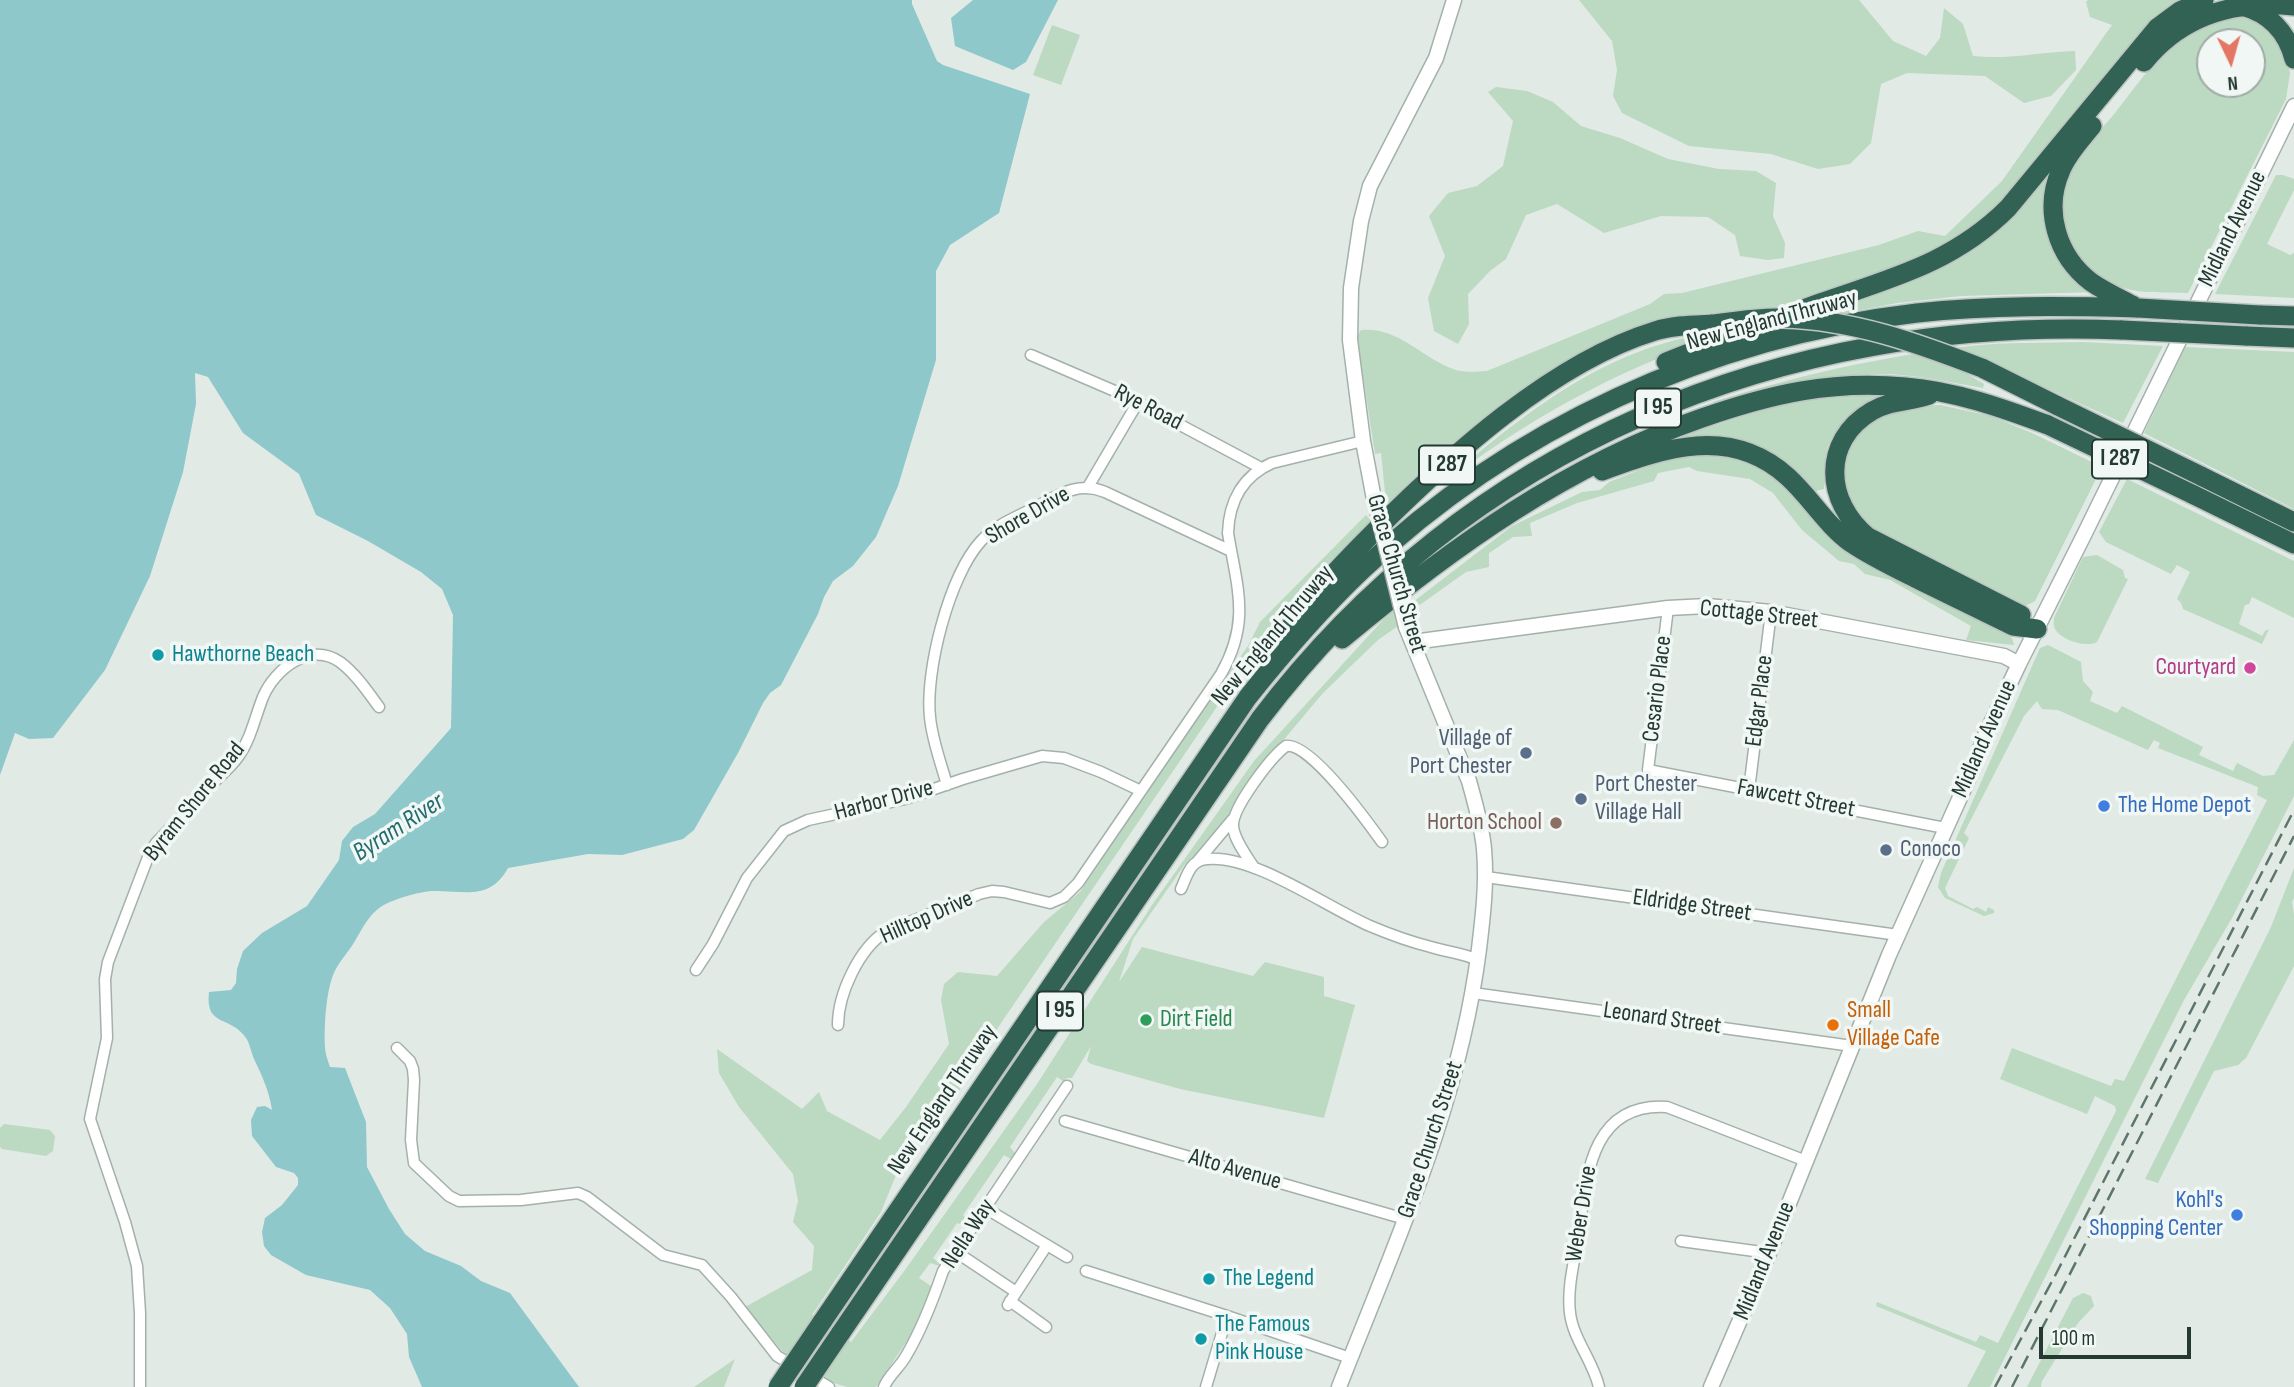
<!DOCTYPE html>
<style>
body{margin:0}
#map{position:relative;width:2294px;height:1387px;overflow:hidden;background:#e1eae5;font-family:"Sofia Sans Condensed",sans-serif}
canvas{display:block}
.north{position:absolute;left:2196px;top:28px;width:70px;height:70px;box-sizing:border-box;background:#f1f7f4;border:2px solid #9faba6;border-radius:50%;rotate:175deg;font-size:19px;font-weight:700;line-height:28px;text-align:center;color:#233931}
.north::after{content:'';display:block;margin:auto;width:24px;height:32px;background:#e47666;clip-path:polygon(50% 0,100% 100%,50% 72%,0 100%)}
.scale{position:absolute;left:2039px;top:1327px;width:152px;height:32px;box-sizing:border-box;border:4px solid #233931;border-top:0;padding-left:9px;font-size:21px;line-height:24px;white-space:nowrap;color:#233931;-webkit-text-stroke:5px #f1f7f4;paint-order:stroke}
</style>
<div id="map">
<canvas width="2294" height="1387"></canvas>
<div class="north">N</div>
<div class="scale">100 m</div>
</div>
<script>
const ctx = document.querySelector('canvas').getContext('2d');
ctx.lineJoin = 'round';
function fillPath(path, color) {
  ctx.fillStyle = color;
  ctx.fill(path, 'evenodd');
}
function strokePath(path, color, width, dash) {
  ctx.strokeStyle = color;
  ctx.lineWidth = width;
  ctx.lineCap = dash ? 'butt' : 'round';
  ctx.setLineDash(dash || []);
  ctx.stroke(path);
}
function drawText(font, color, halo, rows, align = 'center') {
  ctx.font = font + ' "Sofia Sans Condensed",sans-serif';
  ctx.lineWidth = 7;
  ctx.setLineDash([]);
  ctx.textBaseline = 'middle';
  ctx.strokeStyle = halo;
  ctx.fillStyle = color;
  for (const [text, x, y, turn = 0] of rows) {
    ctx.save();
    ctx.translate(x, y);
    ctx.rotate((+turn || 0) * Math.PI / 180);
    ctx.textAlign = isNaN(turn) ? turn : align;
    if (halo) ctx.strokeText(text, 0, 0);
    ctx.fillText(text, 0, 0);
    ctx.restore();
  }
}
fillPath(new Path2D(`
 M1579,0H1859L1893,41L1926,56L1940,38L1944,8L1963,24L1973,56C2007,60 2041,52 2075,51L2076,70L2051,96L2024,103L1985,76L1907,73L1881,84L1871,143L1850,164L1818,169L1771,154L1689,146L1622,113L1613,96L1617,70L1612,41Z
 M2088,0H2181L2005,200L1965,234L1935,251L1785,308L1695,314L1665,320L1631,331L1389,506L1385,492L1381,453L1375,454L1358,344L1357,336L1361,330C1397,327 1418,354 1448,367C1460,373 1474,372 1487,371L1650,304L1664,294L1682,293L1879,245L1918,231L1945,236L2002,181L2112,25L2090,17L2086,2Z
 M2246,17L2271,30L2287,62L2290,73L2286,99L2188,293C2168,292 2143,294 2124,288C2070,271 2044,218 2072,167C2082,147 2101,130 2115,113C2143,78 2173,29 2219,18C2228,16 2237,17 2246,17ZM2210,42H2252V84H2210Z
 M1052,25L1080,35L1061,85L1033,75Z
 M1496,87L1527,91L1553,102L1581,126L1620,138L1668,159L1719,169L1756,171L1776,183L1773,216L1785,243L1784,258L1768,260L1740,256L1735,235L1708,217L1661,216L1604,233L1557,204L1526,215L1506,259L1490,271L1468,294L1469,324L1458,344L1434,331L1428,298L1445,256L1429,216L1448,193L1477,186L1503,166L1513,121L1488,92Z
 M2065,151L2045,212L2097,292L1961,296L1897,303L1840,314L1837,303L1944,265Z
 M2276,175H2283L2294,179V190L2267,244L2290,255L2294,253V298L2215,294Z
 M1731,332C1636,361 1539,412 1459,472L1458,470C1537,403 1624,337 1731,332Z
 M2083,342L2163,346L2123,423L1975,356L1966,373L1984,384L1983,388C1948,382 1911,373 1875,374C1821,375 1767,392 1714,404L1713,402C1799,375 1880,357 1970,346C2007,342 2045,343 2083,342Z
 M2185,347L2294,352V509L2144,433Z
 M1877,393L1878,396C1858,411 1830,427 1826,454C1824,465 1825,478 1824,489L1812,492L1782,466L1677,442L1676,438L1768,408L1831,396Z
 M1940,405L1991,416L2032,433L2102,467L2035,601L2025,606L2010,601C1984,588 1959,575 1933,562C1916,553 1890,544 1876,532C1848,508 1833,476 1852,442C1874,403 1900,407 1940,405Z
 M1698,454L1732,458L1762,469L1798,495L1866,561L2012,638L2014,645L1966,640L1971,626L1890,580L1865,574L1854,564L1839,561L1802,530L1773,493L1750,479L1697,471L1689,467L1658,473L1654,481L1577,503L1530,523L1532,536L1513,537L1489,553V567L1466,572L1414,609L1413,602L1512,526L1582,492L1600,490L1609,482L1672,457Z
 M2127,479L2294,561V618L2252,597L2249,604L2245,605L2239,624L2262,636L2265,631L2269,629L2262,644L2183,609L2181,603L2177,599L2190,572L2177,565L2171,574L2106,542L2099,532Z
 M1366,515L1373,523L1330,561L1270,629L1001,1023L926,1144L911,1138L881,1212L812,1315L851,1342L905,1270L1037,1084L1152,905L1254,761L1393,609L1398,626L1378,640L1323,693L1281,743L1214,837L1202,852L1185,864L1133,939L1119,982L1142,947L1253,976L1265,962L1324,977V996L1355,1005L1324,1118L1180,1089L1091,1064L1087,1061L1091,1046L1072,1078H1067L1063,1081L1057,1077L1010,1147L1016,1154L1011,1159L1004,1155L963,1215L970,1220L967,1226L957,1223L933,1258L940,1264V1266L930,1263L919,1278L931,1286L932,1288L913,1332L876,1387H847L834,1383L783,1352L745,1307L812,1270L814,1246L793,1222L798,1201L793,1174L739,1107L719,1073L717,1049L802,1109L819,1092L827,1111L880,1140L906,1107L949,1044L941,1000L944,984L958,972L997,976L1044,922L1080,892L1181,739L1248,646L1260,622Z
 M2097,555L2123,570L2125,578L2128,579L2097,642C2087,648 2061,640 2055,629C2053,626 2054,622 2054,618L2083,557Z
 M2048,645L2081,662L2083,681L2093,692L2090,701L2117,713L2122,706L2199,745L2203,747L2199,755L2233,771L2237,763L2263,776L2274,775L2294,740V796L2232,918L2184,1000L1990,1387H1967L1986,1351L1876,1306L1877,1302L1976,1342L1980,1335L1998,1343L2116,1111L2115,1106L2095,1096L2087,1114L2000,1079L2012,1048L2111,1086L2115,1079L2124,1081L2267,800L2257,795L2258,787L2158,748L2160,743L2154,740L2148,750L2058,710L2042,709L2037,701L2024,716L1964,833L1969,838L1945,888L1948,896L1973,909L1977,907L1986,912L1988,907L1994,910V913L1984,916L1945,898L1938,887L1941,873L2040,648Z
 M2294,868V898L2292,902L2294,915V966L2246,1058L2238,1065L2214,1071L2158,1183L2145,1179L2271,927Z
 M4,1124L50,1130L55,1136L53,1151L46,1156L2,1149L0,1147V1128Z
 M2083,1293L2091,1296L2094,1306L2078,1323L2042,1381L2041,1387H2027L2073,1298Z
 M735,1359L724,1387H694Z`), '#bcd9c1');
fillPath(new Path2D(`
 M0,0H912V4L937,61L943,65L1030,94L999,213L950,245L936,271V360L898,486L876,537L853,566L833,581L824,597L818,614L781,685L770,693L763,703L738,753L694,830L683,839L622,855L588,854L508,868C489,902 464,890 432,891C419,892 402,897 390,902C371,910 365,924 355,941C350,950 342,958 337,967C326,984 324,1026 325,1046C325,1053 328,1061 330,1067L345,1068L366,1122L367,1167L389,1209L405,1234L425,1251L461,1266L481,1281L510,1293L579,1387H422L409,1357L407,1334L390,1308L370,1290L306,1275L271,1255L264,1246L262,1232L265,1218L282,1205L298,1185V1178L294,1173L276,1167L252,1136L251,1120L257,1107L265,1106L272,1110C269,1090 262,1076 254,1059C251,1052 250,1044 246,1038C231,1015 205,1028 209,992L231,990L236,983L237,969L243,951L262,933L307,906L339,860L342,841L353,827L375,814L451,728L453,615L442,589L421,572L368,541L316,515L299,474L243,433L208,377L195,373L196,404L183,472L150,576L105,670L53,738L29,739L15,733L0,775Z
 M973,0H1058L1026,62L1013,70L955,46L951,18Z`), '#8ec8ca');
const minor = new Path2D(`
 M1031,355L1124,395L1261,468
 M1088,487L1138,402
 M1668,608L1648,770L1945,828
 M947,785C941,763 932,740 930,717C925,671 949,576 981,541C995,525 1017,517 1036,507C1059,495 1078,481 1105,492L1231,551
 M1749,790L1771,612
 M1197,862L1233,819
 M1253,866C1246,855 1235,841 1233,827C1231,809 1271,757 1286,746C1310,742 1367,821 1382,842
 M1486,877L1898,935
 M1181,889C1187,876 1190,860 1207,859C1253,854 1326,907 1370,926C1389,934 1411,942 1431,947C1447,952 1462,953 1478,960
 M696,970L713,944L747,878L784,831L808,820L905,799L963,779L1042,756L1064,758L1101,772L1141,791
 M1473,993L1852,1046
 M838,1025C838,994 859,949 885,932L979,894L992,891L1004,892L1050,903L1064,897L1078,883L1221,674C1251,621 1237,588 1228,533C1229,501 1243,476 1272,463L1363,441
 M397,1048L410,1061L413,1069L414,1080L411,1140L414,1163L449,1196L459,1201L521,1200L578,1193L587,1197L663,1255L702,1265L731,1297L777,1356L829,1387
 M1065,1121L1405,1219
 M985,1208L1067,1257
 M1681,1241L1769,1253
 M956,1252L1016,1292
 M1086,1271L1227,1316L1350,1358
 M1010,1301L1046,1327
 M1008,1305L1047,1245
 M140,1387V1313L137,1266L125,1222L90,1119L107,1038L105,979L108,962L150,852L156,843C175,823 194,804 212,784C221,775 231,767 238,757C251,739 255,717 263,697C275,669 310,641 340,662C356,674 368,692 379,707
 M884,1387C889,1375 900,1367 906,1356C922,1329 933,1300 943,1271L1067,1086
 M1206,1387L1227,1316
 M1599,1387C1593,1361 1573,1339 1570,1313C1567,1289 1574,1262 1578,1239C1586,1182 1588,1102 1667,1107L1806,1161`);
const tertiary = new Path2D(`
 M1373,494L1363,441L1350,340L1351,288L1361,221L1370,186L1436,58L1454,0
 M1413,642L1668,608L1707,606L1771,612L2004,656L2019,664
 M1339,1387C1395,1244 1460,1102 1479,949C1483,915 1487,883 1484,849C1482,826 1475,803 1469,781L1406,627
 M1711,1387L1769,1253L1889,955L1971,773L1984,738L2019,664L2083,537L2294,106`);
const motorway = new Path2D(`
 M2242,6C2269,13 2287,32 2294,59
 M2144,62C2182,15 2234,0 2294,6
 M2092,126C2081,140 2068,153 2061,170C2043,210 2057,256 2091,282C2104,291 2119,298 2134,306
 M2260,315L2294,316
 M2246,336L2294,338
 M1666,362C1717,342 1768,322 1820,303C1891,278 1953,263 2008,208L2157,28L2180,11L2204,0
 M1982,368L2058,406
 M1929,395C1910,402 1890,400 1872,411C1821,441 1825,502 1868,537L2021,615
 M1602,471C1665,448 1731,425 1788,477C1811,498 1826,525 1851,543C1873,558 1897,569 1921,581C1952,596 1982,611 2013,626L2037,629
 M2201,476L2294,522
 M2192,494L2294,544
 M1284,636C1310,597 1342,564 1375,531C1449,457 1553,362 1655,331C1674,325 1694,325 1713,324
 M1342,639C1452,547 1567,465 1702,418C1771,394 1832,380 1905,387C1955,391 2002,408 2048,425
 M822,1322L1248,697C1283,653 1320,610 1361,571C1511,428 1710,337 1917,313C1991,305 2064,306 2138,308
 M840,1334L1260,719C1468,445 1781,316 2122,330`);
strokePath(minor, '#a4b1ab', 13);
strokePath(tertiary, '#a4b1ab', 17);
strokePath(motorway, '#bdc4c1', 22);
strokePath(minor, '#fff', 10);
strokePath(tertiary, '#fff', 14);
strokePath(motorway, '#326253', 19);
strokePath(new Path2D(`
 M1995,1387L2057,1272L2294,810
 M2012,1387L2294,836`), '#5e756c', 2.5, [14, 7]);
const tertiaryBridge = new Path2D(`
 M1373,494L1406,627`);
const motorwayBridge = new Path2D(`
 M2138,308L2260,315
 M1713,324C1736,321 1760,317 1783,318C1854,320 1917,343 1982,368
 M2122,330L2246,336
 M2058,406L2201,476
 M2048,425L2192,494
 M778,1387L822,1322
 M804,1387L840,1334`);
strokePath(tertiaryBridge, '#a4b1ab', 17, []);
strokePath(motorwayBridge, '#bdc4c1', 22, []);
strokePath(tertiaryBridge, '#fff', 14);
strokePath(motorwayBridge, '#326253', 19);
for (const [x, y, r, color] of [
 [158,655,7,"#0f9aa8"],
 [2250,668,7,"#d1479c"],
 [1526,753,7,"#5c6f8a"],
 [1581,799,7,"#5c6f8a"],
 [2104,806,7,"#3f7fe0"],
 [1556,823,7,"#8d6e63"],
 [1886,850,7,"#5c6f8a"],
 [1146,1020,7,"#2e9e5b"],
 [1833,1025,7,"#e8710a"],
 [2237,1215,7,"#3f7fe0"],
 [1209,1279,7,"#0f9aa8"],
 [1201,1339,7,"#0f9aa8"]
]) {
  const dot = new Path2D();
  dot.arc(x, y, r, 0, 2 * Math.PI);
  ctx.fillStyle = color;
  ctx.fill(dot);
  strokePath(dot, '#f1f7f4', 2.5);
}
for (const [x, y, w] of [
 [1658,408,46],
 [2120,459,56],
 [1447,465,56],
 [1060,1011,46]
]) {
  const box = new Path2D();
  box.roundRect(x - w / 2, y - 19.5, w, 39, 5);
  ctx.fillStyle = '#f1f7f4';
  ctx.fill(box);
  strokePath(box, '#233931', 2);
}
drawText('bold 23px', '#233931', null, [
 ["I 95",1658,408],
 ["I 287",2120,459],
 ["I 287",1447,465],
 ["I 95",1060,1011]
]);
drawText('24px', '#233931', '#f1f7f4', [
 ["Midland Avenue",2233,229,-64],
 ["New England Thruway",1772,321,-15],
 ["Rye Road",1148,408,27],
 ["Shore Drive",1028,516,-30],
 ["Grace Church Street",1396,574,74],
 ["Cottage Street",1759,615,6],
 ["New England Thruway",1273,636,-50],
 ["Cesario Place",1658,689,-83],
 ["Edgar Place",1760,701,-83],
 ["Midland Avenue",1985,739,-66],
 ["Fawcett Street",1796,799,11],
 ["Harbor Drive",884,801,-15],
 ["Byram Shore Road",195,802,-51],
 ["Eldridge Street",1692,906,8],
 ["Hilltop Drive",927,918,-24],
 ["Leonard Street",1662,1019,8],
 ["New England Thruway",943,1100,-56],
 ["Grace Church Street",1431,1140,-72],
 ["Alto Avenue",1235,1170,16],
 ["Weber Drive",1582,1214,-81],
 ["Nella Way",969,1234,-57],
 ["Midland Avenue",1765,1261,-68]
]);
drawText('24px', '#0d838f', '#f1f7f4', [
 ["Hawthorne Beach",172,655],
 ["The Legend",1223,1279],
 ["The Famous",1215,1325],
 ["Pink House",1215,1353]
], 'left');
drawText('24px', '#b23c85', '#f1f7f4', [
 ["Courtyard",2236,668]
], 'right');
drawText('24px', '#4e5e75', '#f1f7f4', [
 ["Village of",1512,739,"right"],
 ["Port Chester",1512,767,"right"],
 ["Port Chester",1595,785],
 ["Village Hall",1595,813],
 ["Conoco",1900,850]
], 'left');
drawText('24px', '#366cbe', '#f1f7f4', [
 ["The Home Depot",2118,806],
 ["Kohl's",2223,1201,"right"],
 ["Shopping Center",2223,1229,"right"]
], 'left');
drawText('24px', '#785e54', '#f1f7f4', [
 ["Horton School",1542,823]
], 'right');
drawText('24px', '#c56008', '#f1f7f4', [
 ["Small",1847,1011],
 ["Village Cafe",1847,1039]
], 'left');
drawText('24px', '#27864d', '#f1f7f4', [
 ["Dirt Field",1160,1020]
], 'left');
drawText('italic 26px', '#246b6f', '#f1f7f4', [
 ["Byram River",399,828,-33]
]);
</script>
